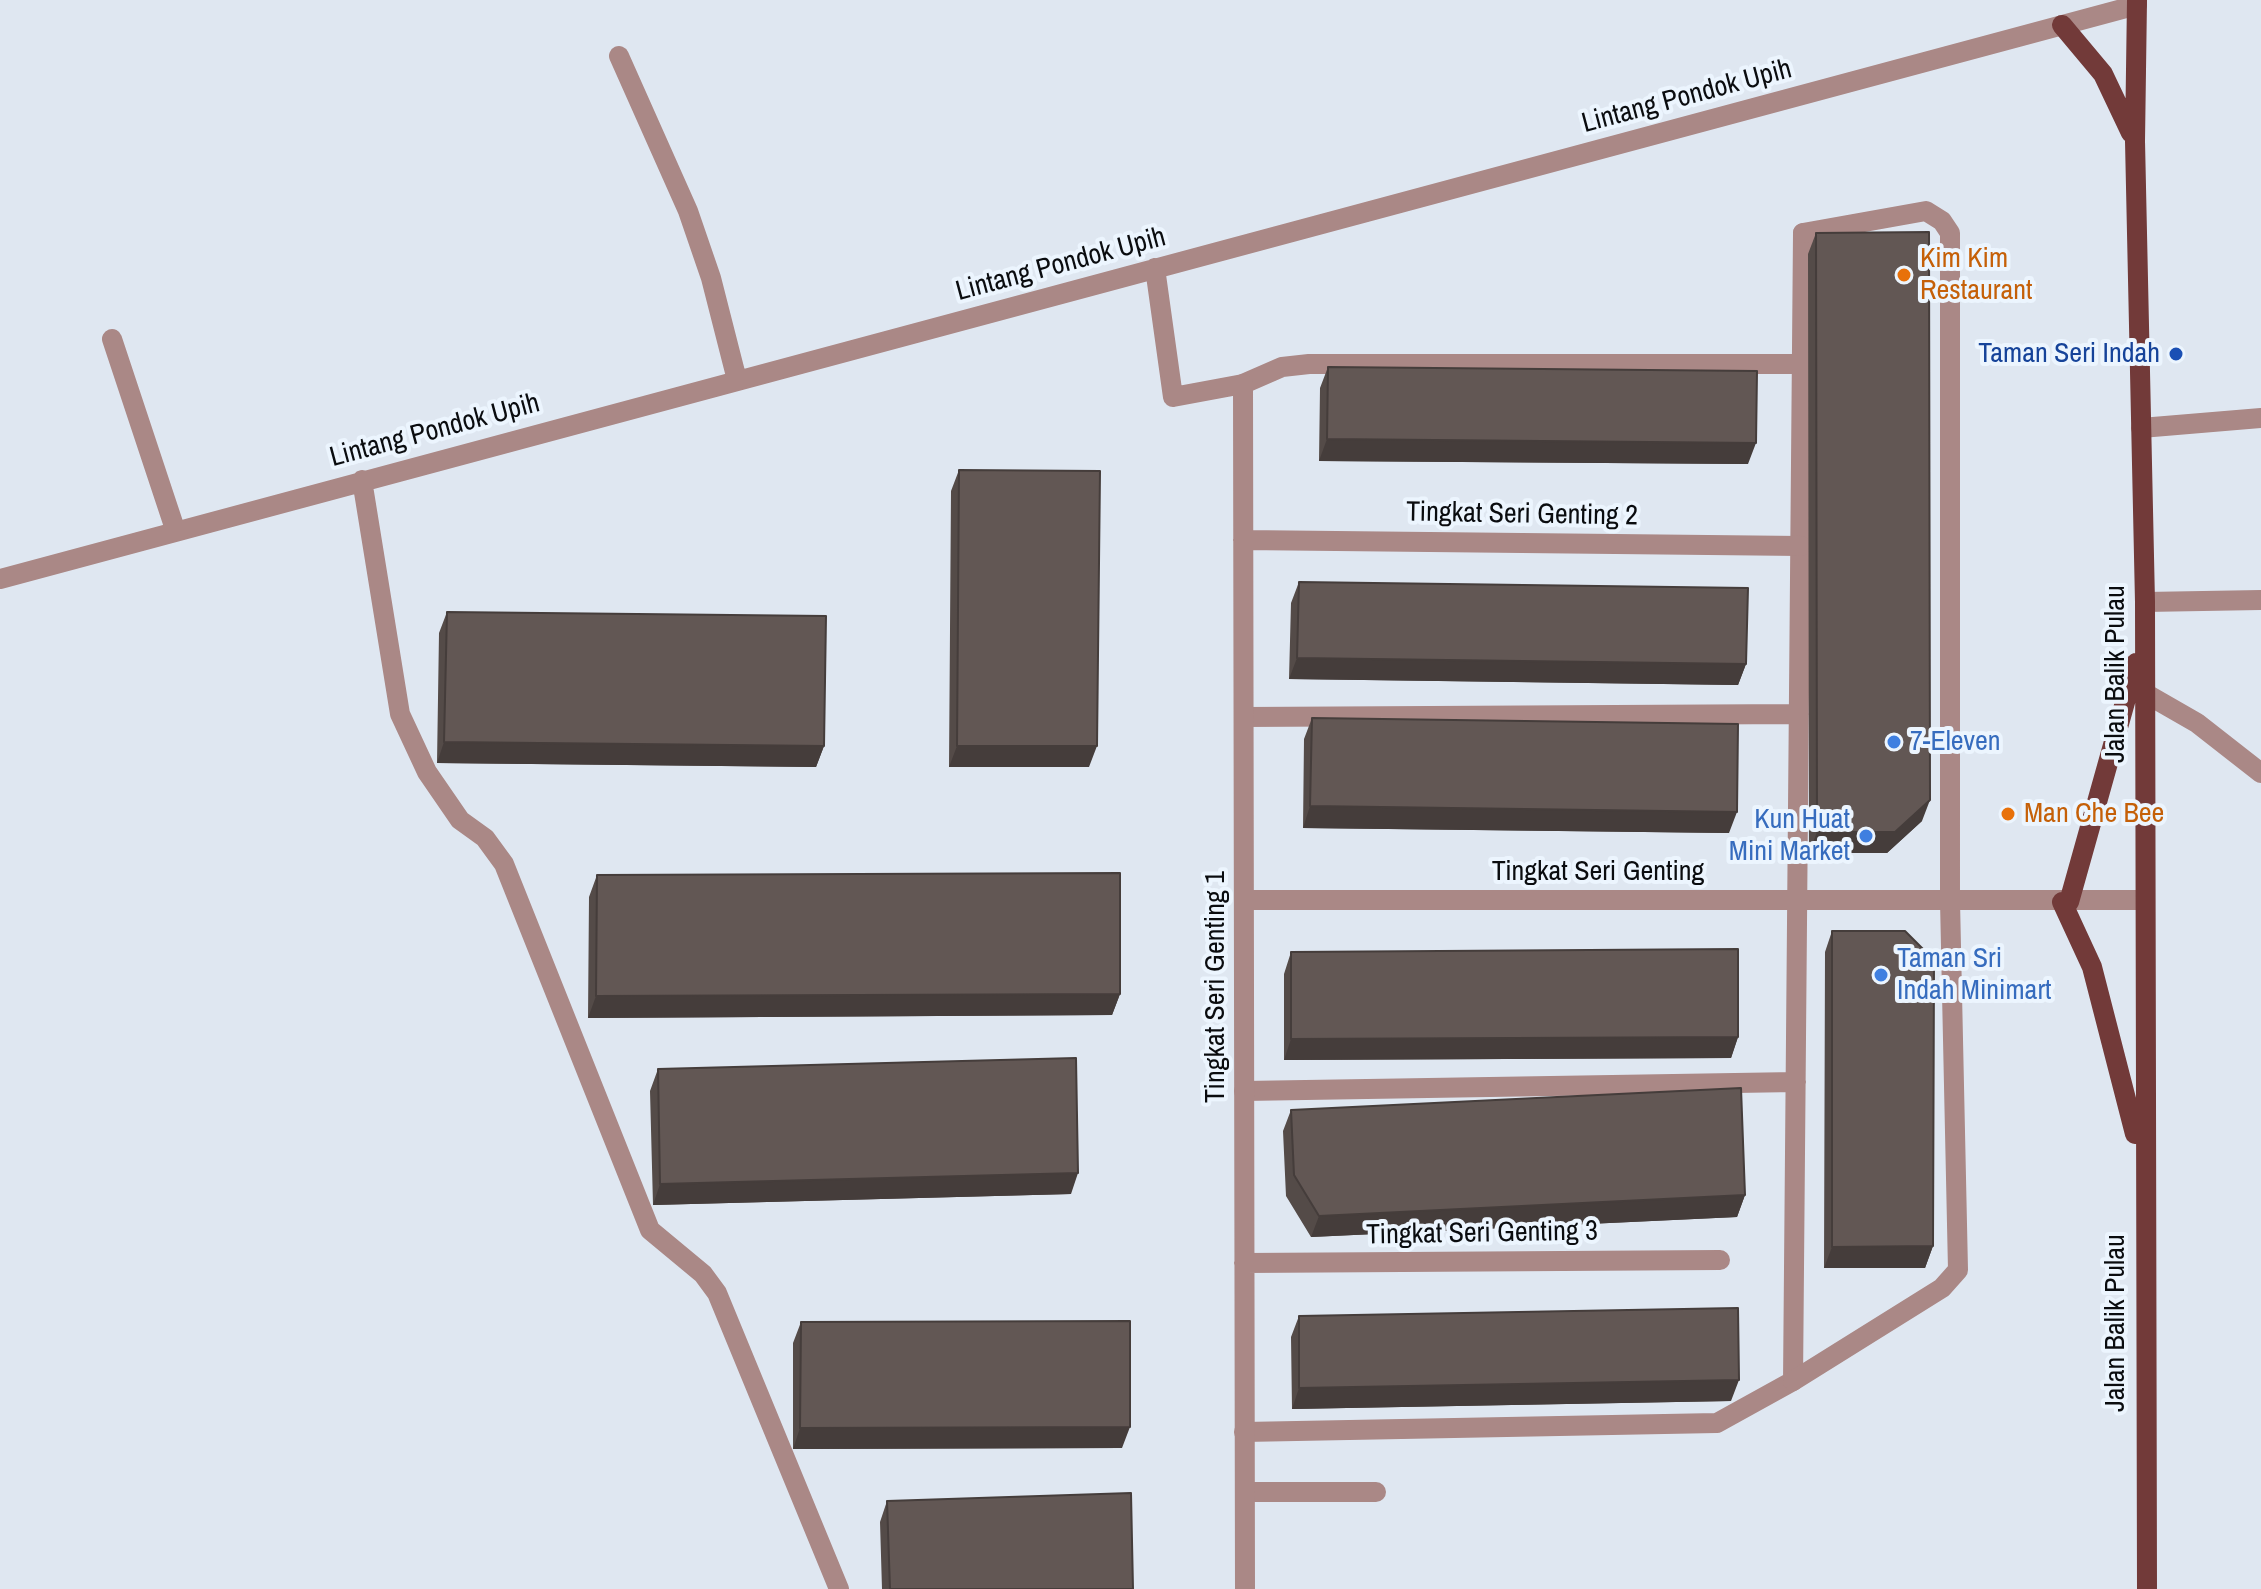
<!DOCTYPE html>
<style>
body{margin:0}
canvas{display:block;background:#dfe7f1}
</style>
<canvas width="2261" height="1589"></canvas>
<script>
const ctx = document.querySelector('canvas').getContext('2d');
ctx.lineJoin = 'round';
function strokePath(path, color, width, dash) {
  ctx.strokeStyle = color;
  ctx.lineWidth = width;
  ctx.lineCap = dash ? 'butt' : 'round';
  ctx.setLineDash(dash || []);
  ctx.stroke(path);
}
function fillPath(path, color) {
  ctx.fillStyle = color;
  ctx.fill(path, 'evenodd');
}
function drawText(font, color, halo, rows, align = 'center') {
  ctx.font = font + ' "Archivo Narrow",sans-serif';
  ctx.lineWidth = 8;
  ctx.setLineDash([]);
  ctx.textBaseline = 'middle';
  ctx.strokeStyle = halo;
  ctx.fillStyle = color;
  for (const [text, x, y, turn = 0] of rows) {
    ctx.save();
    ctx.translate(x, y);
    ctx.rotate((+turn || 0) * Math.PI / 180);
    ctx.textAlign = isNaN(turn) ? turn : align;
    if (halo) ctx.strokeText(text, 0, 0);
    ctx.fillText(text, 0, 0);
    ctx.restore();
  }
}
strokePath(new Path2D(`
 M1243,384L1282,367L1309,364H1803
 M2141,428L2261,418
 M1244,717L1799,714
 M1244,1091L1796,1082
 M1244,1432L1717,1423L1793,1381L1803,233
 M1245,1492H1376`), '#aa8886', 20);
strokePath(new Path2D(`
 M619,56L688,211L711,278L737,380
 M1155,268L1173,397L1243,384L1245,1589
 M112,339L175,529
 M362,480L400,714L427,772L460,820L485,838L504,864L650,1230L703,1274L717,1293L839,1589
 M1243,540L1801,546
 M0,579L2137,5
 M2145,602L2261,600
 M2143,692L2197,723L2261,773
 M1244,900H2143
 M1244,1263L1720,1260
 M1793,1381L1942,1288L1958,1270L1950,901V233L1942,221L1926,211L1803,233`), '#aa8886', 20);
strokePath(new Path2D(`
 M2137,0L2135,141L2145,602L2147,1589
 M2062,25L2103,74L2131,133
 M2062,902L2092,967L2135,1134
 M2069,902L2136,663`), '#723a39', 20);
fillPath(new Path2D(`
 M1816,233L1922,821L1887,853H1809L1808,254Z
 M1328,367L1748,464L1319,461L1320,388Z
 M959,470L1089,767H949L951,491Z
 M1299,582L1746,664L1738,685L1289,679L1291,603Z
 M447,612L824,746L816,767L437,763L439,633Z
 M1312,718L1729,833L1303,828L1304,739Z
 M597,875L1120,994L1112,1015L588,1018L589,897Z
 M1832,931L1933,1246L1925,1268H1824L1825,952Z
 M1291,952L1738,1037L1731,1058L1284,1060V974Z
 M658,1069L1071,1194L653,1205L650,1091Z
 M1291,1110L1745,1195L1737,1217L1311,1237L1286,1196L1283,1131Z
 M1299,1316L1731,1401L1292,1409L1291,1337Z
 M801,1322L1122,1448L793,1449V1343Z
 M887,1501L1133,1589H882L880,1522Z`), '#544b48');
fillPath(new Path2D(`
 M1327,439L1756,443L1748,464L1319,461Z
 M1297,658L1746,664L1738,685L1289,679Z
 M444,742L824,746L816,767L437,763Z
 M957,746H1097L1089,767H949Z
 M1930,800L1922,821L1887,853H1809L1817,832Z
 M1310,806L1737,812L1729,833L1303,828Z
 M1120,994L1112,1015L588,1018L596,996Z
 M1738,1037L1731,1058L1284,1060L1291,1039Z
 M1078,1173L1071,1194L653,1205L660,1184Z
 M1745,1195L1737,1217L1311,1237L1319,1216Z
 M1933,1246L1925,1268H1824L1832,1247Z
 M1739,1380L1731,1401L1292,1409L1299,1388Z
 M1130,1427L1122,1448L793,1449L800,1428Z`), '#453d3b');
const building = new Path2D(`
 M1929,232L1930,800L1895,832H1817L1816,233Z
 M1328,367L1757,371L1756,443L1327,439Z
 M959,470L1100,471L1097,746H957Z
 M1299,582L1748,588L1746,664L1297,658Z
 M447,612L826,616L824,746L444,742Z
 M1312,718L1738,724L1737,812L1310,806Z
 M1120,873V994L596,996L597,875Z
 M1832,931H1905L1934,960L1933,1246L1832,1247Z
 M1738,949V1037L1291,1039V952Z
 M1076,1058L1078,1173L660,1184L658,1069Z
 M1741,1088L1745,1195L1319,1216L1294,1175L1291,1110Z
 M1738,1308L1739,1380L1299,1388V1316Z
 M1130,1321V1427L800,1428L801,1322Z
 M1131,1493L1133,1589H890L887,1501Z`);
fillPath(building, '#625754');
strokePath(building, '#453d3b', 2);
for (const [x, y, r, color] of [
 [1904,275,8,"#e8710a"],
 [2176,354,8,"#1a4fb4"],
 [1894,742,8,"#3f7fe0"],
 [2008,814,8,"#e8710a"],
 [1866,836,8,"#3f7fe0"],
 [1881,975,8,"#3f7fe0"]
]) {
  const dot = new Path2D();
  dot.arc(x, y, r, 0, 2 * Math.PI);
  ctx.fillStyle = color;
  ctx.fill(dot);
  strokePath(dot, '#ecf5fe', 3);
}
drawText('28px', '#0a0c0f', '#ecf5fe', [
 ["Lintang Pondok Upih",1687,97,-15],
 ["Lintang Pondok Upih",1061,265,-15],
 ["Lintang Pondok Upih",435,431,-15],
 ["Tingkat Seri Genting 2",1522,515,1],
 ["Jalan Balik Pulau",2116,674,-90],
 ["Tingkat Seri Genting",1598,872],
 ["Tingkat Seri Genting 1",1216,987,-90],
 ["Tingkat Seri Genting 3",1482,1234,-1],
 ["Jalan Balik Pulau",2116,1323,-90]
]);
drawText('28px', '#c56008', '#ecf5fe', [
 ["Kim Kim",1920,259],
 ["Restaurant",1920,291],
 ["Man Che Bee",2024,814]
], 'left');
drawText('28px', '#164399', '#ecf5fe', [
 ["Taman Seri Indah",2160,354]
], 'right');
drawText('28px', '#366cbe', '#ecf5fe', [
 ["7-Eleven",1910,742],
 ["Kun Huat",1850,820,"right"],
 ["Mini Market",1850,852,"right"],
 ["Taman Sri",1897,959],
 ["Indah Minimart",1897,991]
], 'left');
</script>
